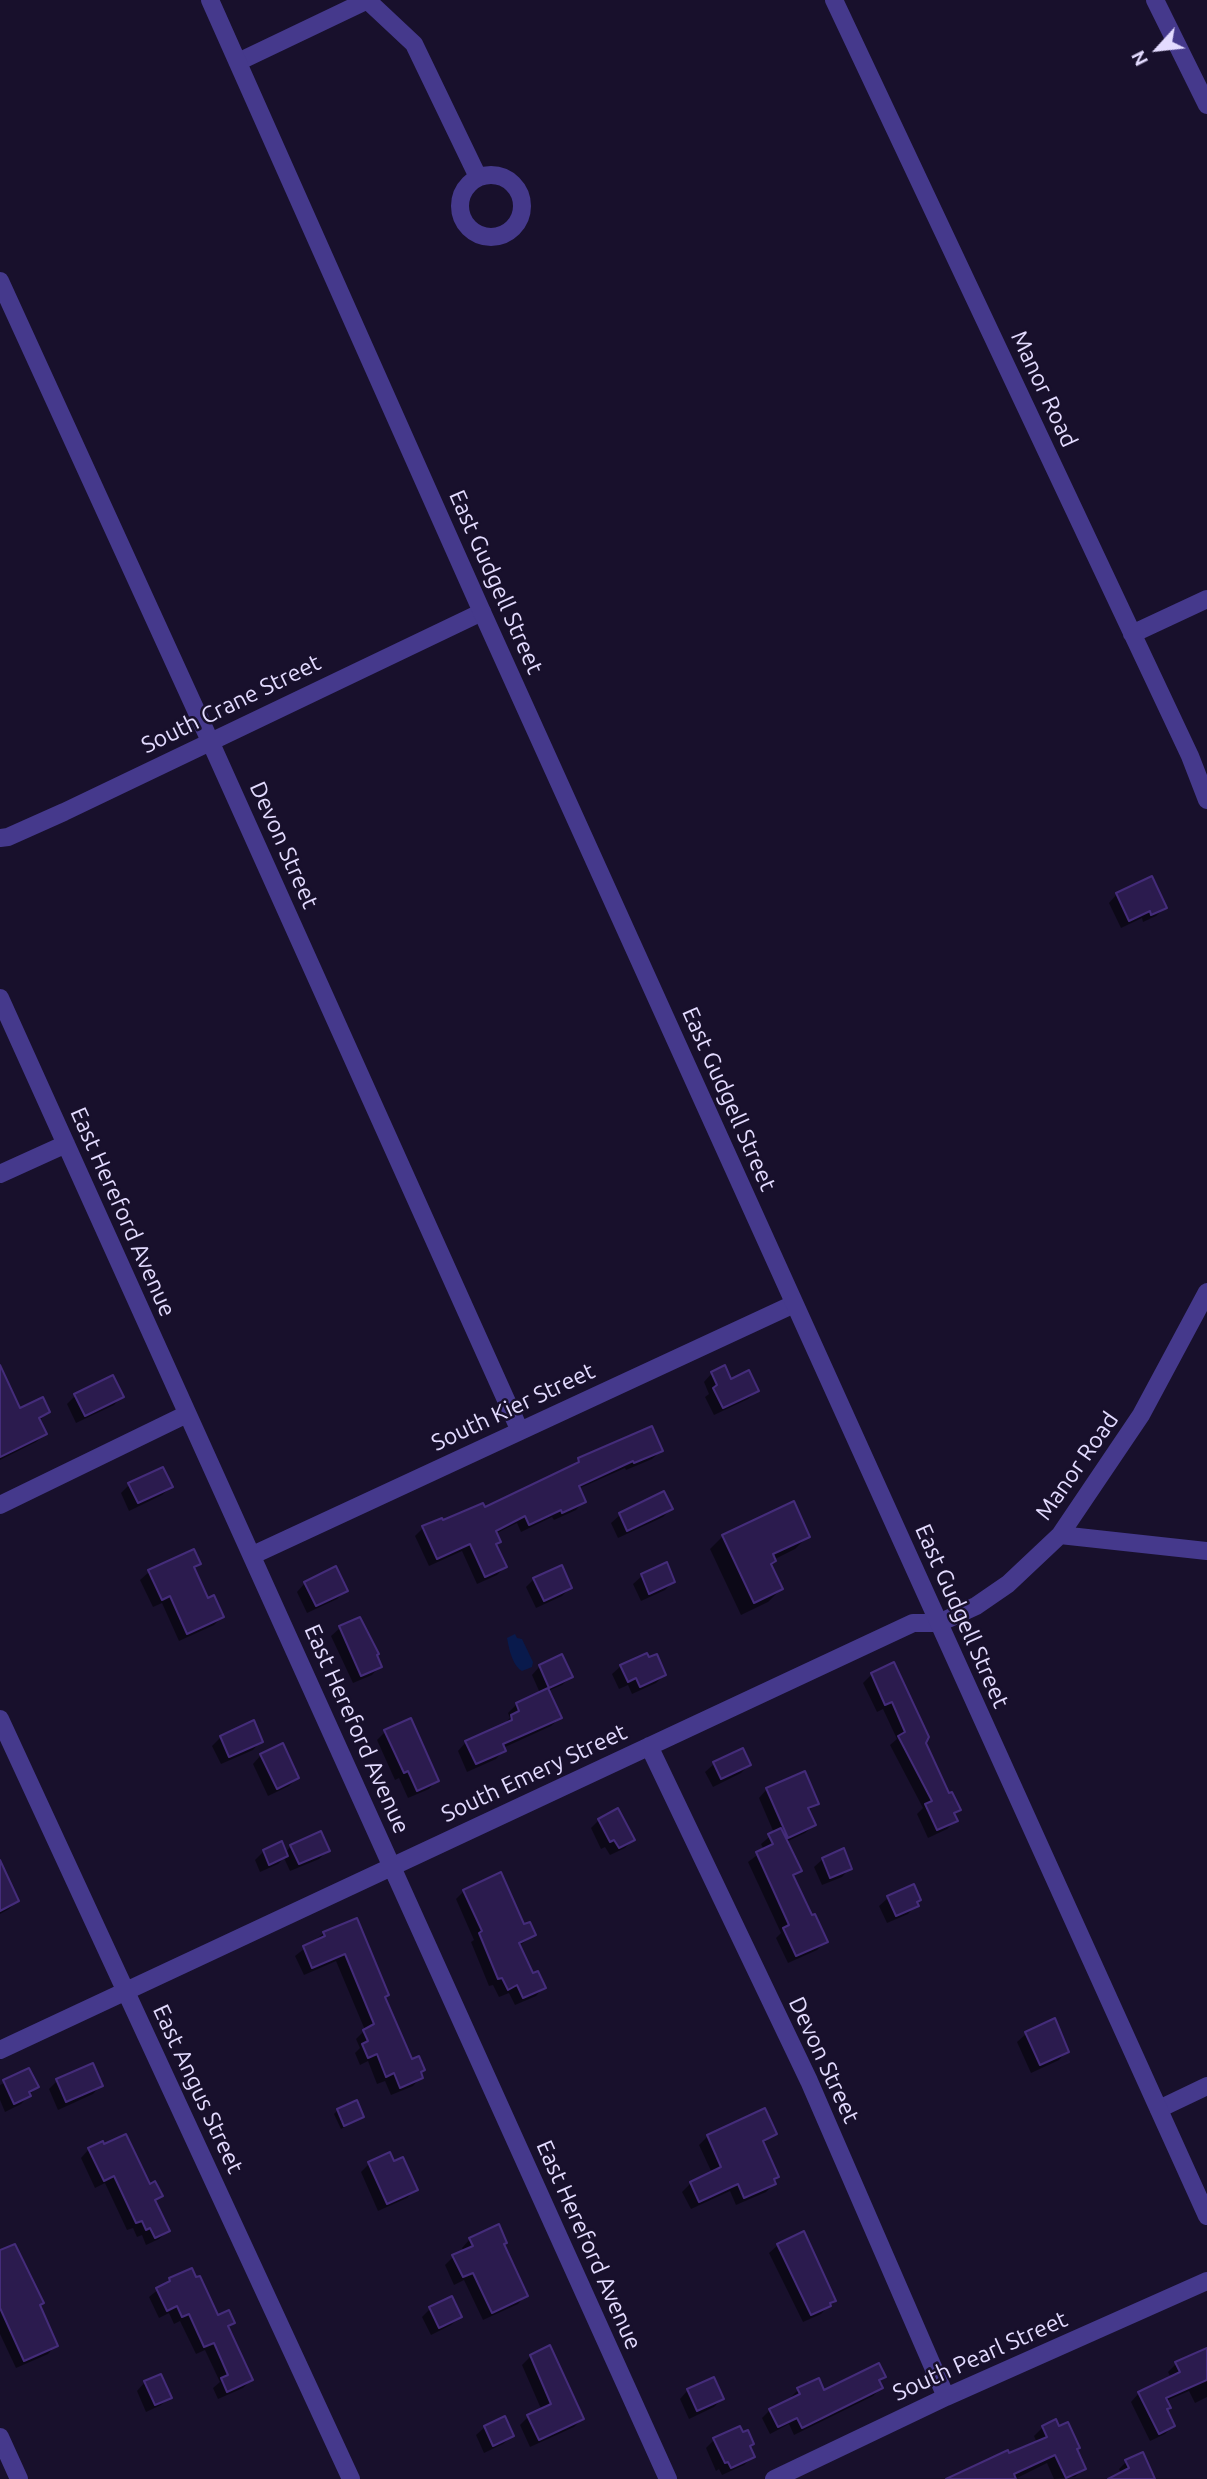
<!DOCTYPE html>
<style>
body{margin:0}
#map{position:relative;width:1207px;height:2479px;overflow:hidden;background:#18102c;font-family:Ubuntu,sans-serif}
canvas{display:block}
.north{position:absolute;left:1123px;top:14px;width:70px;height:70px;-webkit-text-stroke:5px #18102c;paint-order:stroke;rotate:243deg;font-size:19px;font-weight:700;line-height:28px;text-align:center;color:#e3dbff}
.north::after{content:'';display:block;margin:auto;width:24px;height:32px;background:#e3dbff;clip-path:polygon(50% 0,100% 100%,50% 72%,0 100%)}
</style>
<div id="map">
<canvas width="1207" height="2479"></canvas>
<div class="north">N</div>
</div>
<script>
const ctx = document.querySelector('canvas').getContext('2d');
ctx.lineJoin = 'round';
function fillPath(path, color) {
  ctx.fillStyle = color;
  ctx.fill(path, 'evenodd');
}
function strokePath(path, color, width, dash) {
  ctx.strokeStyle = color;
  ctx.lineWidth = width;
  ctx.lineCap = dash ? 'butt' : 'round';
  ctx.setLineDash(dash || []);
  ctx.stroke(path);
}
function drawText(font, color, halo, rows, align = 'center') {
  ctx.font = font + ' Ubuntu,sans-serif';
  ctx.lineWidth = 5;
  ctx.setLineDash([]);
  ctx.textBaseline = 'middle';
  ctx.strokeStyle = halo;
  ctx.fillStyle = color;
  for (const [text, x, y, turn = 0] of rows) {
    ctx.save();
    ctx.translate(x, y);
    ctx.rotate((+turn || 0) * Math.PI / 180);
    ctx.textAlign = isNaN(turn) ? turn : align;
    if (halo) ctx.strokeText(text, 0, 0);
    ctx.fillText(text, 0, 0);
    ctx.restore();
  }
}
fillPath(new Path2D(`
 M515,1634L517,1638L522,1639L533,1662L532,1667L522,1671C512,1665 509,1648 507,1638Z`), '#091a4c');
fillPath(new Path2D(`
 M1117,894L1165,907L1156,916L1143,922L1142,918L1121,928L1109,903Z
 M712,1373L730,1381L757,1391L748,1399L714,1415L705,1397L709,1394L704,1382Z
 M75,1396H122L114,1405L76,1423L67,1404Z
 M48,1412L39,1421L45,1434L36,1442L0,1460V1431Z
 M661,1451L652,1459L626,1470L625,1468L578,1489L584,1501L576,1510L554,1520L552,1517L521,1532L517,1523L495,1534L499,1542L495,1546L505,1567L497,1575L477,1584L462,1551L429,1566L415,1536L423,1528L484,1509L571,1467L579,1460Z
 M129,1485L171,1487L162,1495L129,1511L121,1493Z
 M663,1493L671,1509L663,1517L618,1538L611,1523L620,1515Z
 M723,1536H808L795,1549L773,1560L770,1565L781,1589L768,1602L741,1615L710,1549Z
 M199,1564L194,1569L208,1600L222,1617L214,1625L179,1641L162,1603L153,1607L140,1580L149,1572Z
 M666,1565L673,1582L665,1590L641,1601L633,1584L642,1576Z
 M534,1579L570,1588L562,1596L536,1608L526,1587Z
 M305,1583L346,1590L337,1599L307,1613L297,1592Z
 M359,1619L380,1666L372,1675L353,1683L331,1636L340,1628Z
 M540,1666L571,1676L562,1685L548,1691L560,1718L551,1726L503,1748L504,1750L496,1759L467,1772L458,1751L466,1742L502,1726L510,1718L508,1713L517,1704L540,1693L532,1675Z
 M621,1666L664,1675L656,1683L632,1694L628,1685L619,1689L612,1674Z
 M872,1674L924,1743L949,1795L959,1809L953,1815L956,1820L947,1829L928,1838L917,1814L923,1808L890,1745L897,1739L883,1709L877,1712L863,1683Z
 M385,1732L437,1780L429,1789L408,1798L399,1778L395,1780L377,1740Z
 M221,1737L261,1741L253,1750L221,1764L212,1746Z
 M261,1755L297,1778L289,1786L268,1796L253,1764Z
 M714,1764L749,1765L741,1773L713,1787L705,1772Z
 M767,1789L816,1803L808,1812L814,1825L805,1833L786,1842L800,1870L793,1878L825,1942L817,1950L788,1963L776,1938L781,1933L748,1862L764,1850L761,1844L774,1833L759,1798Z
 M599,1820L633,1840L625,1848L610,1855L605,1847L601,1849L591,1828Z
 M291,1846L328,1850L319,1859L290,1871L284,1858L278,1864L260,1872L255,1860L264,1851L285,1853Z
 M823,1859L850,1868L842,1877L822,1885L814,1867Z
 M0,1867L17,1901L9,1909L0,1914Z
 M913,1886L916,1905L908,1914L887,1923L879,1906L888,1898Z
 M464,1891L534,1935L519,1946L532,1976L544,1987L536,1996L515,2005L509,1993L499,1997L493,1985L489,1986L471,1942L474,1940L456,1899Z
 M324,1933L387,1995L384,1998L412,2062L421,2077L413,2086L391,2095L385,2081L377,2084L368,2061L360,2065L355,2053L360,2048L356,2039L365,2030L336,1961L304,1975L295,1956Z
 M1054,2020L1067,2051L1059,2060L1031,2073L1017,2042L1026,2034Z
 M29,2070L37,2087L21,2104L5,2112L0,2100V2085Z
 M57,2081L101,2085L93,2094L58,2110L49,2089Z
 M338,2110L362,2117L341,2129L334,2114Z
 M764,2110L775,2134L762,2144L777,2177L773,2181L774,2184L766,2192L736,2205L730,2191L691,2209L682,2192L691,2183L712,2173L699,2145L708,2136Z
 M89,2149L150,2186L160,2196L154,2202L168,2231L159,2239L146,2245L142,2235L137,2237L133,2228L127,2230L105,2183L95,2188L81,2158Z
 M369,2164H393L416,2189L407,2198L378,2211L361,2172Z
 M470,2239L503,2245L526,2295L518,2304L483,2320L464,2280L454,2285L445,2265L453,2257L464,2252L462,2248Z
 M778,2245L834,2300L821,2314L803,2322L769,2253Z
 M0,2252L38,2306L56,2345L48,2354L16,2368L0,2334Z
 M170,2280L217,2317L233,2323L228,2328L251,2380L243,2388L218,2399L213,2388L220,2382L205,2350L196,2354L180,2321L174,2324L169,2313L159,2318L149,2297Z
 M430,2309L460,2317L451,2325L431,2335L422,2317Z
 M1207,2350V2397L1195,2403L1189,2391L1166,2401L1169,2407L1166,2411L1173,2426L1165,2434L1150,2441L1131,2402L1139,2393L1171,2378L1168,2372L1176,2364Z
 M531,2356L582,2419L574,2427L530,2447L520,2425L528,2417L542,2411L522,2365Z
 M884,2377L878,2382L881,2388L873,2396L794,2435L789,2424L770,2434L762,2418L770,2410L792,2400L791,2397L798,2390L823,2392Z
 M145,2382L170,2397L161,2405L146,2412L137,2391Z
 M688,2390L722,2399L714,2407L689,2419L680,2399Z
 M485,2427L512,2436L503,2444L484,2453L476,2435Z
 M1043,2427L1075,2450L1083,2469L1075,2477L1054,2479L1047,2463L1015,2479H950L1037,2443L1034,2436Z
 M714,2440L749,2447L753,2456L744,2465L722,2475L719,2469L716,2471L706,2448Z
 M1126,2462L1153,2479H1119L1122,2476L1119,2469Z`), '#0007');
const building = new Path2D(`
 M1152,876L1167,908L1151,915L1150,911L1129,921L1116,893Z
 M0,1365L20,1408L43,1397L50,1412L39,1418L47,1434L0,1457Z
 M725,1365L731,1379L749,1370L759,1391L723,1408L713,1388L717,1385L711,1372Z
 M113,1375L124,1397L85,1416L74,1394Z
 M652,1426L663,1451L634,1463L633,1461L579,1486L586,1502L562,1513L561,1510L529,1525L525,1516L496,1531L501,1542L496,1544L507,1567L485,1577L470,1544L437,1559L422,1526L442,1518L443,1520L483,1503L485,1507L579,1462L578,1458Z
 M163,1467L173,1487L138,1503L128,1483Z
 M664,1491L673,1509L627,1531L619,1513Z
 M794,1501L810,1537L773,1554L776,1561L771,1564L783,1589L754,1603L722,1535Z
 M194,1549L201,1564L194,1567L208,1598L214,1595L224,1617L187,1634L170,1596L162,1600L148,1570Z
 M667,1562L675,1582L649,1594L641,1574Z
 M562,1565L572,1588L544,1601L533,1578Z
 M336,1566L348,1591L316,1606L304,1582Z
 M360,1617L379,1654L377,1655L382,1667L361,1676L339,1626Z
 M647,1653L649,1657L657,1654L666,1675L640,1687L636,1678L628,1682L620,1665Z
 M562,1654L573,1677L549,1688L539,1665Z
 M894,1662L929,1737L926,1743L949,1793L952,1792L961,1810L954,1813L958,1821L937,1830L925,1804L932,1801L898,1736L905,1732L892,1702L885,1705L871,1673Z
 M548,1688L562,1718L503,1744L506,1751L476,1764L465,1741L512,1720L511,1715L519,1711L516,1703Z
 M411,1718L439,1781L417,1791L408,1771L404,1773L384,1730Z
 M254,1720L263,1742L229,1757L220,1736Z
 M283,1743L299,1778L277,1789L260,1754Z
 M743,1748L751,1765L721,1779L713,1762Z
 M805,1771L819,1804L808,1808L816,1825L788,1838L766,1788Z
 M618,1808L635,1840L619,1848L614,1840L610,1842L598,1819Z
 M781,1828L802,1871L793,1875L812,1915L815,1914L828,1942L796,1956L783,1928L789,1925L756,1852L773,1844L768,1834Z
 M321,1831L330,1851L299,1864L290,1845Z
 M282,1841L288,1856L269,1865L263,1850Z
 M844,1848L852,1869L830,1878L822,1858Z
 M0,1860L19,1901L0,1911Z
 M501,1872L524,1924L530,1922L536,1935L519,1943L533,1973L538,1971L546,1988L523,1998L517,1985L508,1990L502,1978L498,1979L479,1933L482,1931L463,1890Z
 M914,1884L921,1900L917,1902L919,1906L896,1916L887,1896Z
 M357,1918L389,1995L385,1997L412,2059L419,2056L425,2070L421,2072L423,2078L400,2088L394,2073L386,2077L377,2054L368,2058L362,2044L368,2041L363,2030L374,2024L345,1954L312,1968L303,1946L325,1936L323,1932Z
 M1055,2018L1069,2052L1040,2065L1025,2032Z
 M93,2063L103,2086L66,2102L56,2079Z
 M29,2068L39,2087L29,2092L31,2096L14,2104L3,2080Z
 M357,2100L364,2117L344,2126L337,2109Z
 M765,2108L777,2134L763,2141L779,2177L774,2179L776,2184L744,2198L738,2184L699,2202L690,2182L721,2167L707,2135Z
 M126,2134L150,2184L155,2181L163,2196L155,2200L170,2231L155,2238L150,2228L146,2230L142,2221L136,2223L114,2176L104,2181L88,2148L103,2141L104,2144Z
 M390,2152L394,2161L403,2157L418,2190L387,2204L368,2162Z
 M499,2224L507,2243L504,2244L528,2296L492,2313L473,2273L463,2277L452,2255L473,2246L469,2238Z
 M804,2231L836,2301L830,2303L831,2306L811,2315L777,2244Z
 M15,2244L44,2303L40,2305L58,2346L24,2361L0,2308V2250Z
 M192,2268L196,2277L200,2276L218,2315L229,2310L235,2323L228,2326L253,2380L227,2392L221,2378L228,2375L214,2343L204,2347L189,2314L182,2317L177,2306L167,2311L156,2288L170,2281L169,2278Z
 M452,2296L462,2317L439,2328L429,2307Z
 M550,2345L584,2419L539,2440L527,2415L551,2404L530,2355Z
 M1207,2348V2380L1166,2398L1171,2408L1167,2409L1175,2426L1159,2434L1138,2392L1180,2372L1175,2362Z
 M879,2363L886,2377L879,2380L883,2388L802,2428L797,2418L778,2427L769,2409L800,2394L797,2388L819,2378L824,2390Z
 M161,2374L172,2398L155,2405L144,2381Z
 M714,2377L724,2399L697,2411L687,2389Z
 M505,2416L514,2436L493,2446L484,2426Z
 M1056,2419L1059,2426L1068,2422L1080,2448L1077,2449L1086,2469L1066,2478L1055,2455L1014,2474L1016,2479H946L1008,2450L1009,2453L1047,2437L1042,2426Z
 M740,2426L743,2432L748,2430L754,2444L750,2446L755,2457L731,2468L728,2462L725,2463L713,2438Z
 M1143,2452L1155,2479H1108L1129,2468L1125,2460Z`);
fillPath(building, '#2b1b4e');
strokePath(building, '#442c7a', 2);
strokePath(new Path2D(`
 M367,0L414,44L478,177
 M834,0L1190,756L1207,800
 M1155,0L1207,105
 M238,62L368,0
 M460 206a31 31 0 1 1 62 0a31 31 0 1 1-62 0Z
 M0,281L210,741L520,1431
 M1132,634L1207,599
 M0,838L8,837L64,812L482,612
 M0,998L668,2479
 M0,1174L66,1144
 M0,1505L187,1414
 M1060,1535L1207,1551
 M253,1555L794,1304
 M0,1719L351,2479
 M649,1746L809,2081L946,2397
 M0,2050L913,1623H939L976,1606L1008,1584L1060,1535L1141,1415L1207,1292
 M1159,2109L1207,2086
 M0,2437L19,2479
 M774,2479L946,2397L1207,2281`), '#45398c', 18);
strokePath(new Path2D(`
 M210,0L482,612L1207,2216`), '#45398c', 18);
drawText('23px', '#e3dbff', '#18102c', [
 ["Manor Road",1044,389,65],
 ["East Gudgell Street",496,582,66],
 ["South Crane Street",231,704,-26],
 ["Devon Street",284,845,66],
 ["East Gudgell Street",729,1099,66],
 ["East Hereford Avenue",123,1212,66],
 ["South Kier Street",513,1407,-25],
 ["Manor Road",1077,1466,-55],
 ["East Gudgell Street",962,1616,66],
 ["East Hereford Avenue",357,1729,66],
 ["South Emery Street",534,1773,-25],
 ["Devon Street",824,2060,65],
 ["East Angus Street",198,2089,65],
 ["East Hereford Avenue",589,2245,66],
 ["South Pearl Street",980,2356,-24]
]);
</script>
